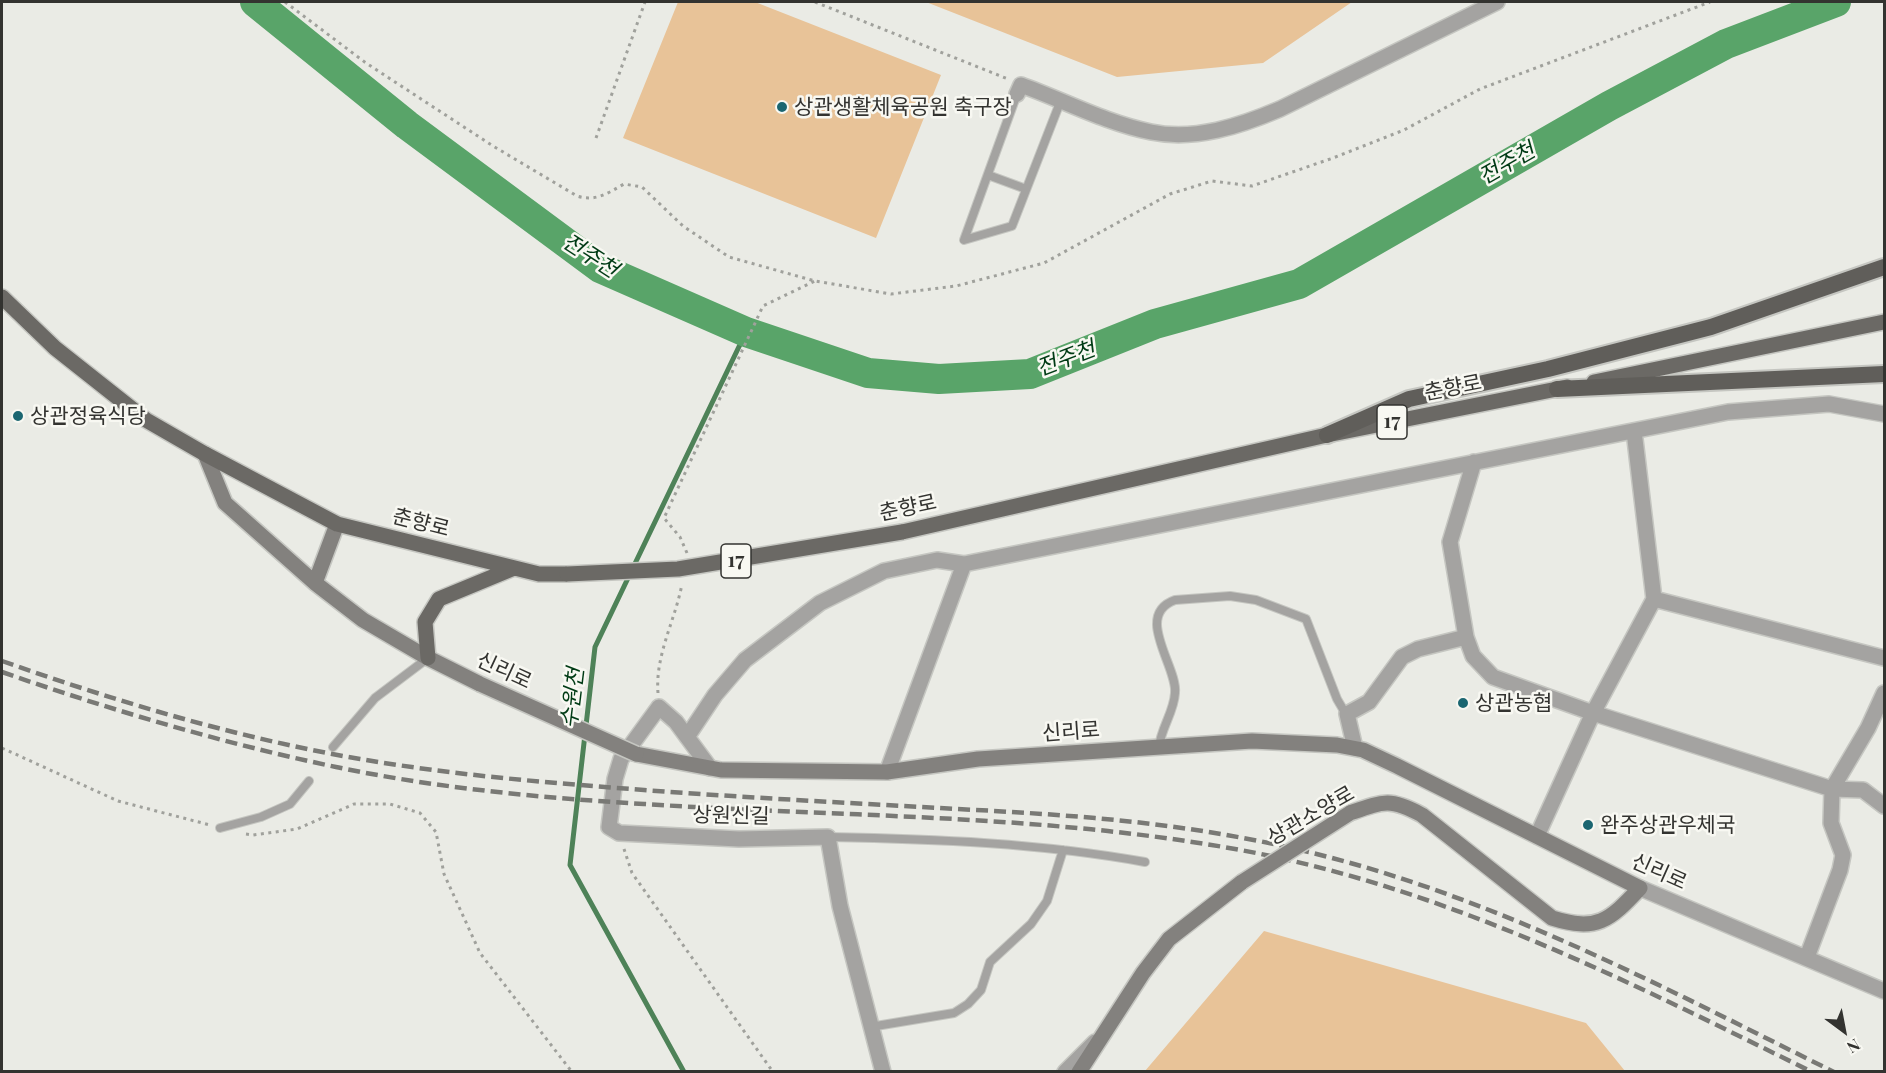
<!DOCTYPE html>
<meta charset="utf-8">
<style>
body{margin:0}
#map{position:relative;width:1886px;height:1073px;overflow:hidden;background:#eaebe5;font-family:"Playfair Display",serif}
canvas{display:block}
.frame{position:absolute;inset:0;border:3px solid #333330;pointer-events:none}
.north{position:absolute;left:1814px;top:1001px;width:60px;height:60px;-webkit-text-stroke:4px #f8f8f2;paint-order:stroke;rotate:148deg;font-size:16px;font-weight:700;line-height:24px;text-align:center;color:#333330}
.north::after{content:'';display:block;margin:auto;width:21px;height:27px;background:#333330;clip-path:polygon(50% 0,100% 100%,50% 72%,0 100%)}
</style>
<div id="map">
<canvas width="1886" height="1073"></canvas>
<div class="frame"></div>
<div class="north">N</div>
</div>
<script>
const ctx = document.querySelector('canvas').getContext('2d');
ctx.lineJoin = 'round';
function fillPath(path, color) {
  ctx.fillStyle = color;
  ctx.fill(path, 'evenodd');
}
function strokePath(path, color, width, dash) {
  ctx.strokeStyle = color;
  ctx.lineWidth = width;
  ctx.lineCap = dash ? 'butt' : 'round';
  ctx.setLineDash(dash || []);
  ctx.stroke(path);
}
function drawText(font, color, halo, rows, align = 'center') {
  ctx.font = font + ' "Playfair Display","Noto Sans KR",serif';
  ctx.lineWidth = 5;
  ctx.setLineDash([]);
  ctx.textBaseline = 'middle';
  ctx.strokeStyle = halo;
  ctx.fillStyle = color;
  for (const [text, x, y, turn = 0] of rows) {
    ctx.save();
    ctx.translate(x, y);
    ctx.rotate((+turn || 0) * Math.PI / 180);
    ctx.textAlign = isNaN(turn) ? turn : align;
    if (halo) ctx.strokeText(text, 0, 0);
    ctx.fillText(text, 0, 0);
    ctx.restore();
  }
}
fillPath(new Path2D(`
 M678,2H755L941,75L876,238L623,138Z
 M926,2H1352L1263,63L1117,77Z
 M1264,931L1586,1023L1625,1071H1145Z`), '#e8c398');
strokePath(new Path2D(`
 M684,1072L570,865L595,647L746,332`), '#4e8258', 5);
strokePath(new Path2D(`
 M255,2L407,125L600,268L746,332L868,373L939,379L1030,374L1155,324L1299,284L1609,106L1726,44L1836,2`), '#59a469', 30);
const service = new Path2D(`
 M1017,94L964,240L1012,226L1061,100
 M988,175L1026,189
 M333,747L375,698L428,658
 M1159,747C1161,728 1174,712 1175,693C1178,667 1133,615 1175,600L1230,596L1256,600L1306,619L1337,699L1347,716
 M220,828L261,817L290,804L309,781
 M828,837C934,839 1040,843 1145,862
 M870,1027L954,1013L968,1004L981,990L990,962L1031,924L1047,901L1063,850`);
const minor = new Path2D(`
 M1474,462L1450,542L1466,637L1473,656L1493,677L1593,713L1832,789L1863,790L1884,806
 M1654,599L1884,658
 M687,737L715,695L745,660L820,603L884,571L937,560L964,564
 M1355,748L1347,714L1369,702L1402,657L1418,649L1466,637
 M710,768L676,722L659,707L621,759L615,779L609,827L619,833L739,839L828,837L840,906L883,1072
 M887,772L964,564L1728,412L1829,404L1884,414
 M1537,836L1593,713L1654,599L1634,431
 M1807,957L1840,870L1843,855L1831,823L1832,789L1868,728L1884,693`);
const tertiary = new Path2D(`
 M1017,94L1021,85C1063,100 1106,123 1151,132C1195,141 1240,126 1280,109L1497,2
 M1640,888L1884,991
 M1065,1072L1095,1042`);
const secondary = new Path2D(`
 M205,454L225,503L315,583
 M337,524L315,583L363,620L428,658L480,684
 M636,754L721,770L887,772L978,759L1252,741L1337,745L1363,750L1397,766L1640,888C1609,921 1597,932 1552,918L1422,815C1390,798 1384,801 1350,813
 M1079,1072L1143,973L1169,939L1242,882`);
const primary = new Path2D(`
 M2,297L55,348L146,420L205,454L337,524L539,574H567
 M1594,382L1884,322
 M902,532L1327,435L1567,387
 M428,658L425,622L439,599L514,568`);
const trunk = new Path2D(`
 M1557,389L1884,374
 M1327,435L1409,399L1548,369L1711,327L1884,267`);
strokePath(service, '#c5c6c1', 10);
strokePath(minor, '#c5c6c1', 18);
strokePath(tertiary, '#c5c6c1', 18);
strokePath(secondary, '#c5c6c1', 18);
strokePath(primary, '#c5c6c1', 18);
strokePath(trunk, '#c5c6c1', 20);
strokePath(new Path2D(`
 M285,2L366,63L493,146L577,196C596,202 608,193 624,184L642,187L683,226L729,257L815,281L891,294L956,286L1044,263L1170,194L1212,181L1252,186L1333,158L1404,130L1480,89L1710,2
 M815,2L1008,79
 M596,138L645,2
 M687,553L680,537L664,518L763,306L815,281
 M658,693C655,655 675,621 682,584
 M2,748L118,801L210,825
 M246,834L253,835L297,829L354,804H390L420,813L436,832L444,874L480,953L572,1072
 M624,849L632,873L773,1072`), '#a0a19c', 3, [3, 4.5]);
strokePath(service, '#a4a3a1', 8);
strokePath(minor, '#a4a3a1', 15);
strokePath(tertiary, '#a4a3a1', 15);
strokePath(secondary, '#83817e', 15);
strokePath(primary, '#6b6965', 15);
strokePath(trunk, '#605e5a', 16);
strokePath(new Path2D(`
 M2,661C118,702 238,738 360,759C453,775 550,783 644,790C749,798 854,803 958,809C1054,814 1148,820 1243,838C1457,877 1641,976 1834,1072
 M2,672C111,710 222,743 336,767C436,788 542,798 644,804C841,817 1040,814 1235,849C1441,886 1626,980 1812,1072`), '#797975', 4.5, [12, 6]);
const secondaryBridge = new Path2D(`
 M480,684L636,754
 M1242,882L1350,813`);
const primaryBridge = new Path2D(`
 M567,574L678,569L902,532`);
strokePath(secondaryBridge, '#c5c6c1', 18, []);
strokePath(primaryBridge, '#c5c6c1', 18, []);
strokePath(secondaryBridge, '#83817e', 15);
strokePath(primaryBridge, '#6b6965', 15);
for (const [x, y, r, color] of [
 [782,107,6,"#1b6671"],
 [18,416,6,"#1b6671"],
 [1463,703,6,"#1b6671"],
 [1588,825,6,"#1b6671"]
]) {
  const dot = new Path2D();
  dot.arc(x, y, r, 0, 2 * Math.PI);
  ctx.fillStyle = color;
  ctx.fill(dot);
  strokePath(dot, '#f8f8f2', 2);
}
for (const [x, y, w] of [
 [1392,422,30],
 [736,561,30]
]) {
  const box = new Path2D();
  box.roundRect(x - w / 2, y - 17, w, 34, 4.5);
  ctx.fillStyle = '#f8f8f2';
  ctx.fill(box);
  strokePath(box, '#333330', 1.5);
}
drawText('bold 20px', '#333330', null, [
 ["17",1392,422],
 ["17",736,561]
]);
drawText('21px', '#333330', '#f8f8f2', [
 ["상관생활체육공원 축구장",794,107],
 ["상관정육식당",30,416],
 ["상관농협",1475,703],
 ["완주상관우체국",1600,825]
], 'left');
drawText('21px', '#333330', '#f8f8f2', [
 ["춘향로",1453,388,-11],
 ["춘향로",908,508,-12],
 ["춘향로",421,523,14],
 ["신리로",504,671,25],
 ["신리로",1071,732,-4],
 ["상원신길",731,816,1],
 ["상관소양로",1311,816,-30],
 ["신리로",1659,872,24]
]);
drawText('italic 22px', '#003b15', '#f8f8f2', [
 ["전주천",1507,164,-30],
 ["전주천",590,256,33],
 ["전주천",1066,359,-21],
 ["수원천",573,698,-83]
]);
</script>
